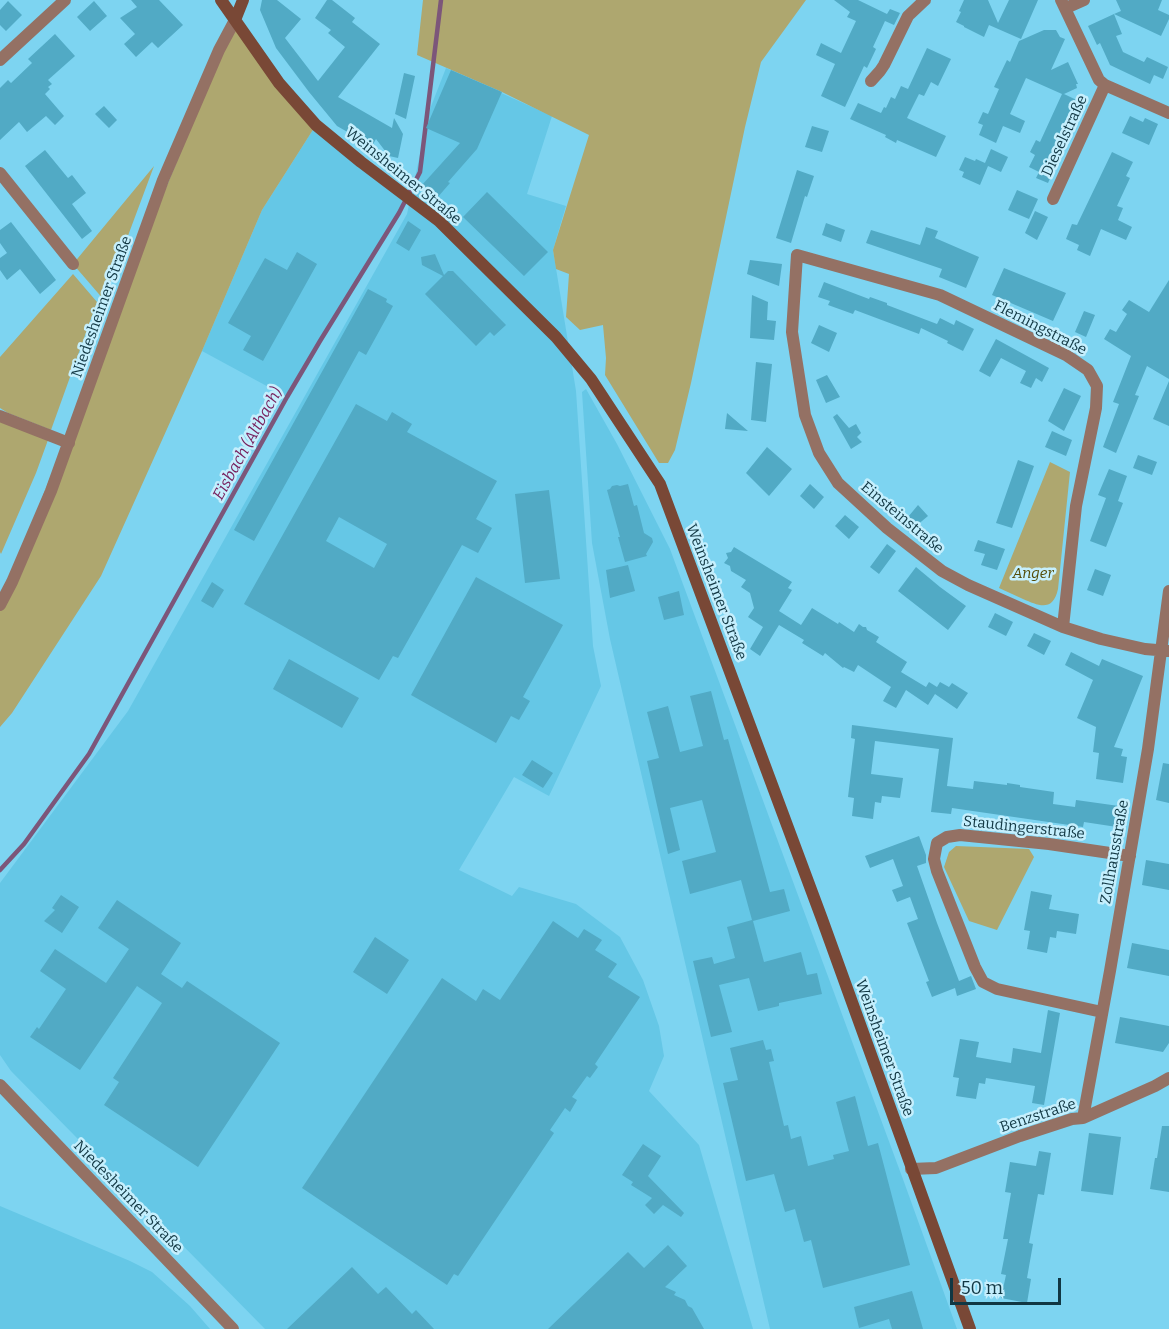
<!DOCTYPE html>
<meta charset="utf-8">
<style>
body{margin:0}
#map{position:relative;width:1169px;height:1329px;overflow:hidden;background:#7dd4f1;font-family:Bitter,serif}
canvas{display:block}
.scale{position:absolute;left:950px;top:1278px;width:111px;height:27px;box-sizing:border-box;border:3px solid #113743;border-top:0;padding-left:8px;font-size:18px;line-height:21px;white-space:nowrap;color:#113743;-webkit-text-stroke:4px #c5effd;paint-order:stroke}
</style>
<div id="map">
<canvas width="1169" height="1329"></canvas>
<div class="scale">50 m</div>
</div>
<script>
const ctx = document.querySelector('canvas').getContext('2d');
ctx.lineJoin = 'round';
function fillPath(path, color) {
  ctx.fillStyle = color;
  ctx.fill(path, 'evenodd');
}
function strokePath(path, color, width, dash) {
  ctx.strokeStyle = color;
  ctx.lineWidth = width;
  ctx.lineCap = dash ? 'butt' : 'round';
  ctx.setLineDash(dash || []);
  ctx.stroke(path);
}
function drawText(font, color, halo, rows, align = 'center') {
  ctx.font = font + ' Bitter,serif';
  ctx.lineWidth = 5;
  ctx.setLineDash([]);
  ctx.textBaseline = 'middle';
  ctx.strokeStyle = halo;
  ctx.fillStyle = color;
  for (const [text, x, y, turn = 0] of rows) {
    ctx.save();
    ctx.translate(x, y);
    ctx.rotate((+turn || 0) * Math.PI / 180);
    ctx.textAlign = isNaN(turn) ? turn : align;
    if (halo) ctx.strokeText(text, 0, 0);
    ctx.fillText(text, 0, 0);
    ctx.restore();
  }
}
fillPath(new Path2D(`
 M446,68L552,116L527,194L566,206L553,250L576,391L593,646L601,686L549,796L514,777L459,870L512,896L519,887L576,904L620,937L643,980L659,1026L664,1056L649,1091L699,1145L753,1329H265L11,1071L0,1055V883L128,711L407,214L430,109Z
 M316,125L404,194L399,213L320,341L287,397L202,351L262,210Z
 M586,389L617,444L670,549L904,1182L957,1329H770L610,639L592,543L582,392Z
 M0,1206L130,1261L152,1272L190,1306L210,1329H0Z`), '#65c7e6');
fillPath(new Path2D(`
 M423,0H806L761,62L745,127L691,383L675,450L668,463H659L605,375L606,358L603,325L580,330L566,317L569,274L556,269L553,250L589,135L502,92L417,55Z
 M235,20L316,125L262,210L202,351L101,576L12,713L0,727V605L115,312Z
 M154,166L104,300L73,264Z
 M73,274L97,302L51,430L8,413L0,408V357Z
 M0,421L48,440L36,473L1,554L0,552Z
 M1050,462L1070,472L1058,589C1053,612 1039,606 1023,599C1015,595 1007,592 999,588Z
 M956,846L1029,849L1034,857L997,930L969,921L944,867L949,852Z`), '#aea76f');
strokePath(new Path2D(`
 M0,870L24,844L89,754L287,397L320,341L399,213L420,172L441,0`), '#7c567a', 4.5);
fillPath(new Path2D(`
 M131,0H159L183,25L158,48L152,42L136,57L124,44L135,34L120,18L137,7Z
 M262,0H277L301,19L285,38L318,81L345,47L328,33L331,30L315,18L327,0H332L355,18L352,22L380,44L338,97L392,128L394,118L403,134L398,158L389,156L376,139L372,146L337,126L309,92L276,48L260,10Z
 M834,0H858L887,14L890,9L900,13L894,25L885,21L873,47L876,49L867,68L864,66L845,107L821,96L835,64L816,55L821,43L841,53L856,21L847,17L850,12Z
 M964,0H988L998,23L1009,0H1038L1021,39L989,25L984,37L964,27V26L956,22L961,12L959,11Z
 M1116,0H1162L1158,10L1169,15V19L1161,36L1114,14L1121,11Z
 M8,1L22,15L6,31L0,25V10Z
 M94,1L107,16L90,31L77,17Z
 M1114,14L1122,34L1116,36L1123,52L1144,62L1147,57L1168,67L1163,79L1154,75L1150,84L1110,65L1100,43L1097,45L1088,26Z
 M1044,30H1056L1060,37L1065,39L1051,70L1068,62L1078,84H1076L1077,88L1064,94L1083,103L1048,183L1036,178L1039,172L1029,167L1035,155L1030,152L1036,140L1040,142L1062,94L1026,78L1010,114L1025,121L1020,133L1003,126L996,143L979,135L983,125L978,123L983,112L988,114L999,89L994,87L1007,60L1010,62L1019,41Z
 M55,34L75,56L48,80L52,84L48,87L50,89L45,94L64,116L55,125L46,116L27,132L19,122L0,140V88L8,80L11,83L32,63L28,59Z
 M927,48L951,59L938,86L931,82L924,96L919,94L907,118L946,136L936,157L897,140L896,143L885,137L886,135L850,119L858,103L881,113L884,107L886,108L891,97L895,99L901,86L908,89Z
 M451,70L502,92L477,149L448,182L450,183L437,198L422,185L460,143L426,128Z
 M404,73L415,76L406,119L395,114Z
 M104,106L117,120L109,128L95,114Z
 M1130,116L1143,122L1145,118L1158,124L1149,145L1122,133Z
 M812,126L829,131L822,152L805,147Z
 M991,149L1008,157L1001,172L988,166L980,185L962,177L964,172L959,170L965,157L975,161L976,159L985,163Z
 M45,150L68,178L72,175L86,193L72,204L92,231L82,239L25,166Z
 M1112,152L1133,162L1126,176L1130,178L1117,206L1123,208L1118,220L1132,227L1126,240L1101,229L1090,256L1077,250L1079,245L1066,239L1072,224L1077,225Z
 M797,170L814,176L807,197L805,196L791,243L776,238Z
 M1017,190L1038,199L1029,219L1008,210Z
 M487,192L548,252L524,276L463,217Z
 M1035,211L1048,217L1037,240L1025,233Z
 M408,221L421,230L409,251L396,243Z
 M11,222L56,280L40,294L20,269L7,280L0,270V258L7,253L0,243V230Z
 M826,223L845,230L841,242L822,235Z
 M926,227L938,231L935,238L979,257L966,288L939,277L942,269L866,243L871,230L920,245Z
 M297,252L317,264L263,361L243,350L251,336L228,323L265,258L287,270Z
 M435,254L444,275L448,271H453L506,325L494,336L490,332L476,346L425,294L443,276L422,265L421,257Z
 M750,260L782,264L779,286L747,274Z
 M1004,268L1066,293L1053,321L992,295Z
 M1169,280V379L1147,366L1135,395L1139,396L1116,453L1103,447L1119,404L1113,402L1131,356L1104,339L1110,329L1116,332L1127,314L1122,310L1129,300L1149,312Z
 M824,282L869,299L870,297L887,303V305L937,324L940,318L954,325L956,320L974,329L963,351L947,343L948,341L921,328L919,334L855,310L853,314L828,305L830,301L818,297Z
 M368,289L387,299L386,302L393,306L366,355L359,351L254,541L234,530Z
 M752,295L768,302L767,320L776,321L774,340L750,338Z
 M1084,311L1095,315L1086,337L1075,332Z
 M819,325L837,333L829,352L811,343Z
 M996,339L1049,368L1042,382L1036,378L1031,388L1020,383L1026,371L1001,358L990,377L979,371Z
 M756,362L772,364L766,422L751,420Z
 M827,375L840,397L826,403L816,380Z
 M1169,381V426L1153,419Z
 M1064,388L1081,396L1064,431L1048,421Z
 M356,404L387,421L392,412L412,424L407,432L497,481L476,519L492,528L478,553L462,545L398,658L393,656L379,680L244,604ZM339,517L387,544L374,568L326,541Z
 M727,413L748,431L725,429Z
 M837,414L849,428L856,424L861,433L857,437L862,442L851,449L833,417Z
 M1052,431L1072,440L1066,456L1045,447Z
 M767,447L792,469L769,496L746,473Z
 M1138,455L1157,462L1152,475L1133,468Z
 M1018,460L1034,466L1012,528L996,523Z
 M1109,469L1127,476L1118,501L1123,503L1106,547L1090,541L1106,498L1098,495Z
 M628,484L634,506L637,505L644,533L652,538L653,542L646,554L647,556L625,562L618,537H620L607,490L610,489L612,486L617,485L620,486Z
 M810,484L824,497L814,509L800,496Z
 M549,490L560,579L525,583L515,494Z
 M918,505L928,516L916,526L908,517Z
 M845,515L859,527L849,539L835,526Z
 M978,540L1005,549L997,570L981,565L985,554L974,551Z
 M887,544L896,551L879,574L870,567Z
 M734,547L792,582L788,588L792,590L779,611L801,625L812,608L838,624L839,622L854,632L859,624L863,627H866L867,630L879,637L876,642L907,662L901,672L926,687L929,682L937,687L940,682L949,687L952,683L968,693L957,709L935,694L928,705L906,690L896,708L883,701L891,687L858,665L854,672L844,667L843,668L825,653L823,656L802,643L804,640L779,625L760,656L750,649L763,627L748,617L754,608L750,593L741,587L746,580L731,571L730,566L724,563L728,558L726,553L731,552Z
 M628,565L635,591L610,598L606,570Z
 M916,567L940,587L966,606L948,630L898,591Z
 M1095,569L1111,575L1103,596L1087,590Z
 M476,577L563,625L523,697L530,701L519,720L511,716L496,743L411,695Z
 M212,582L224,590L213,608L201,601Z
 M679,591L684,615L664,620L658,597Z
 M995,613L1013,622L1006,636L988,627Z
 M1034,633L1051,641L1044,655L1027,646Z
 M1071,652L1099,666L1102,659L1143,676L1114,747L1123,749L1121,756L1127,757L1123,783L1096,779L1099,753L1093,752L1096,727L1077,718L1093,680L1065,665Z
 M289,659L359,698L342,728L273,689Z
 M711,691L724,740L728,739L770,892L784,889L790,911L753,921L764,962L801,952L807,975L817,973L822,994L779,1003V1006L758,1011L749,978L719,985L732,1032L711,1037L693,961L712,957L714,964L735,958L727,927L752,920L741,880L690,894L682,861L716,852L702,800L670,808L680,850L668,854L647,761L659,758L647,712L668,706L680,752L703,746L690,696Z
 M852,725L953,738L947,786L973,789L974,781L1007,785V783L1020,785V787L1054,792L1053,804L1075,807L1076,800L1119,806L1117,827L1084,822L1083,827L952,808L951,814L931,812L939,749L875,741L871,774L903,778L900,798L882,796L881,803L875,802L873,819L852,816L854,798L848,797L855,739L851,738Z
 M532,760L553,773L543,788L522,775Z
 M1163,763L1169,764V803L1156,800Z
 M919,836L926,855V863L917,866L937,923L959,981L971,976L976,989L957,996L955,988L932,997L926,982L929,981L907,923L918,919L910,897L897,902L892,890L903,886L893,859L870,868L865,856Z
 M1146,860L1169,864V890L1142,885Z
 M1031,891L1052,895L1049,909L1079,914L1076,934L1057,931L1056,938L1050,937L1047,953L1027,949L1030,931L1024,930Z
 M61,895L79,907L62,933L44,921L55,910L52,908Z
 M117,900L181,943L161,974L182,988L187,981L280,1043L198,1167L104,1105L119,1082L113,1078L162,1003L137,986L80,1070L30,1037L37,1027L39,1029L66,989L40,971L55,949L106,983L129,949L98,928Z
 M553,921L578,938L584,929L602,940L595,950L617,964L608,977L640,997L595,1064L598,1067L590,1078L587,1076L572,1097L577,1100L570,1112L565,1108L550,1130L554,1133L458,1276L454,1274L447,1285L302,1188L442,978L476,1001L483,989L500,1000Z
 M375,937L409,960L387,994L353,972Z
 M1132,943L1169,950V976L1127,968Z
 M1048,1010L1060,1013L1044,1105L1032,1103L1035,1086L986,1078L985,1084L979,1083L976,1099L956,1096L959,1078L953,1077L960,1039L979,1042L976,1057L1011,1063L1013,1048L1041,1053Z
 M1120,1017L1169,1026V1043L1163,1052L1115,1043Z
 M763,1040L766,1050L771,1049L774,1061L769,1062L784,1126L788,1125L791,1139L801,1136L808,1166L834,1159L833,1155L849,1151L836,1102L855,1096L868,1146L878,1143L910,1265L823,1288L811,1240L804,1242L795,1209L785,1212L774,1174L746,1181L723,1083L738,1080L730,1048Z
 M1162,1126H1169V1192L1150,1189L1155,1158H1157Z
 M1089,1133L1121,1137L1113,1195L1081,1191Z
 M643,1144L661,1156L648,1176L684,1213L681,1217L663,1205L654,1214L645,1205L652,1198L631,1185L633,1182L622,1175Z
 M1039,1151L1051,1153L1044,1195L1038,1194L1029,1243L1033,1244L1027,1278L1031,1279L1027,1303L1001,1298L1006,1275L1001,1274L1008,1239H1003L1011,1193L1005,1192L1010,1162L1036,1166Z
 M668,1245L687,1266L665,1287L676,1292L674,1295L685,1300L688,1306L692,1308L704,1329H548L628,1252L644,1268Z
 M352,1267L378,1294L386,1287L412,1314L416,1310L434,1329H287Z
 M912,1291L923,1329H892L889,1319L859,1328L854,1307Z`), '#51aac5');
strokePath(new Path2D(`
 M1061,0L1099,80L1105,85L1169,113
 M1066,8L1084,0
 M0,60L65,0
 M871,81L880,71L884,65L908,16L925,0
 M0,173L73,264
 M1053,199L1105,85
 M0,416L69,443
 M0,605L12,582L51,491L163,180L219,50L235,20
 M1063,627L1076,506L1096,408L1097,386L1088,370L1066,355L940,295L797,255L792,332L805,415L819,453L838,483L887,528L942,571L968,585L1063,627L1101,639L1145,649L1169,651
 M1102,1012L997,989L983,982L975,967L937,871L934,859L937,843L947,837L960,835L1049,844L1130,856
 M0,1085L233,1329
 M1083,1118L1110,971L1148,749L1169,591
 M911,1169L936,1168L1020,1136L1072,1119L1083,1118L1155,1086L1169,1078`), '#947164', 12);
strokePath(new Path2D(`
 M221,0L279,83L316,125L361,162L439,221L556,337L591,379L660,484L822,919L970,1329
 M235,20L243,0`), '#794836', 12);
drawText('15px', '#113743', '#c5effd', [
 ["Dieselstraße",1065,136,-65],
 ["Weinsheimer Straße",403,176,39],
 ["Niedesheimer Straße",102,307,-70],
 ["Flemingstraße",1040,328,27],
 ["Einsteinstraße",902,518,40],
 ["Weinsheimer Straße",716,592,69],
 ["Staudingerstraße",1024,828,6],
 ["Zollhausstraße",1115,852,-80],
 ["Weinsheimer Straße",884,1048,70],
 ["Benzstraße",1038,1116,-18],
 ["Niedesheimer Straße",128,1197,46]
]);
drawText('italic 15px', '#544b06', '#c5effd', [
 ["Anger",1033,574]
]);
drawText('italic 16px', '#77215e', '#c5effd', [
 ["Eisbach (Altbach)",248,444,-61]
]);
</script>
